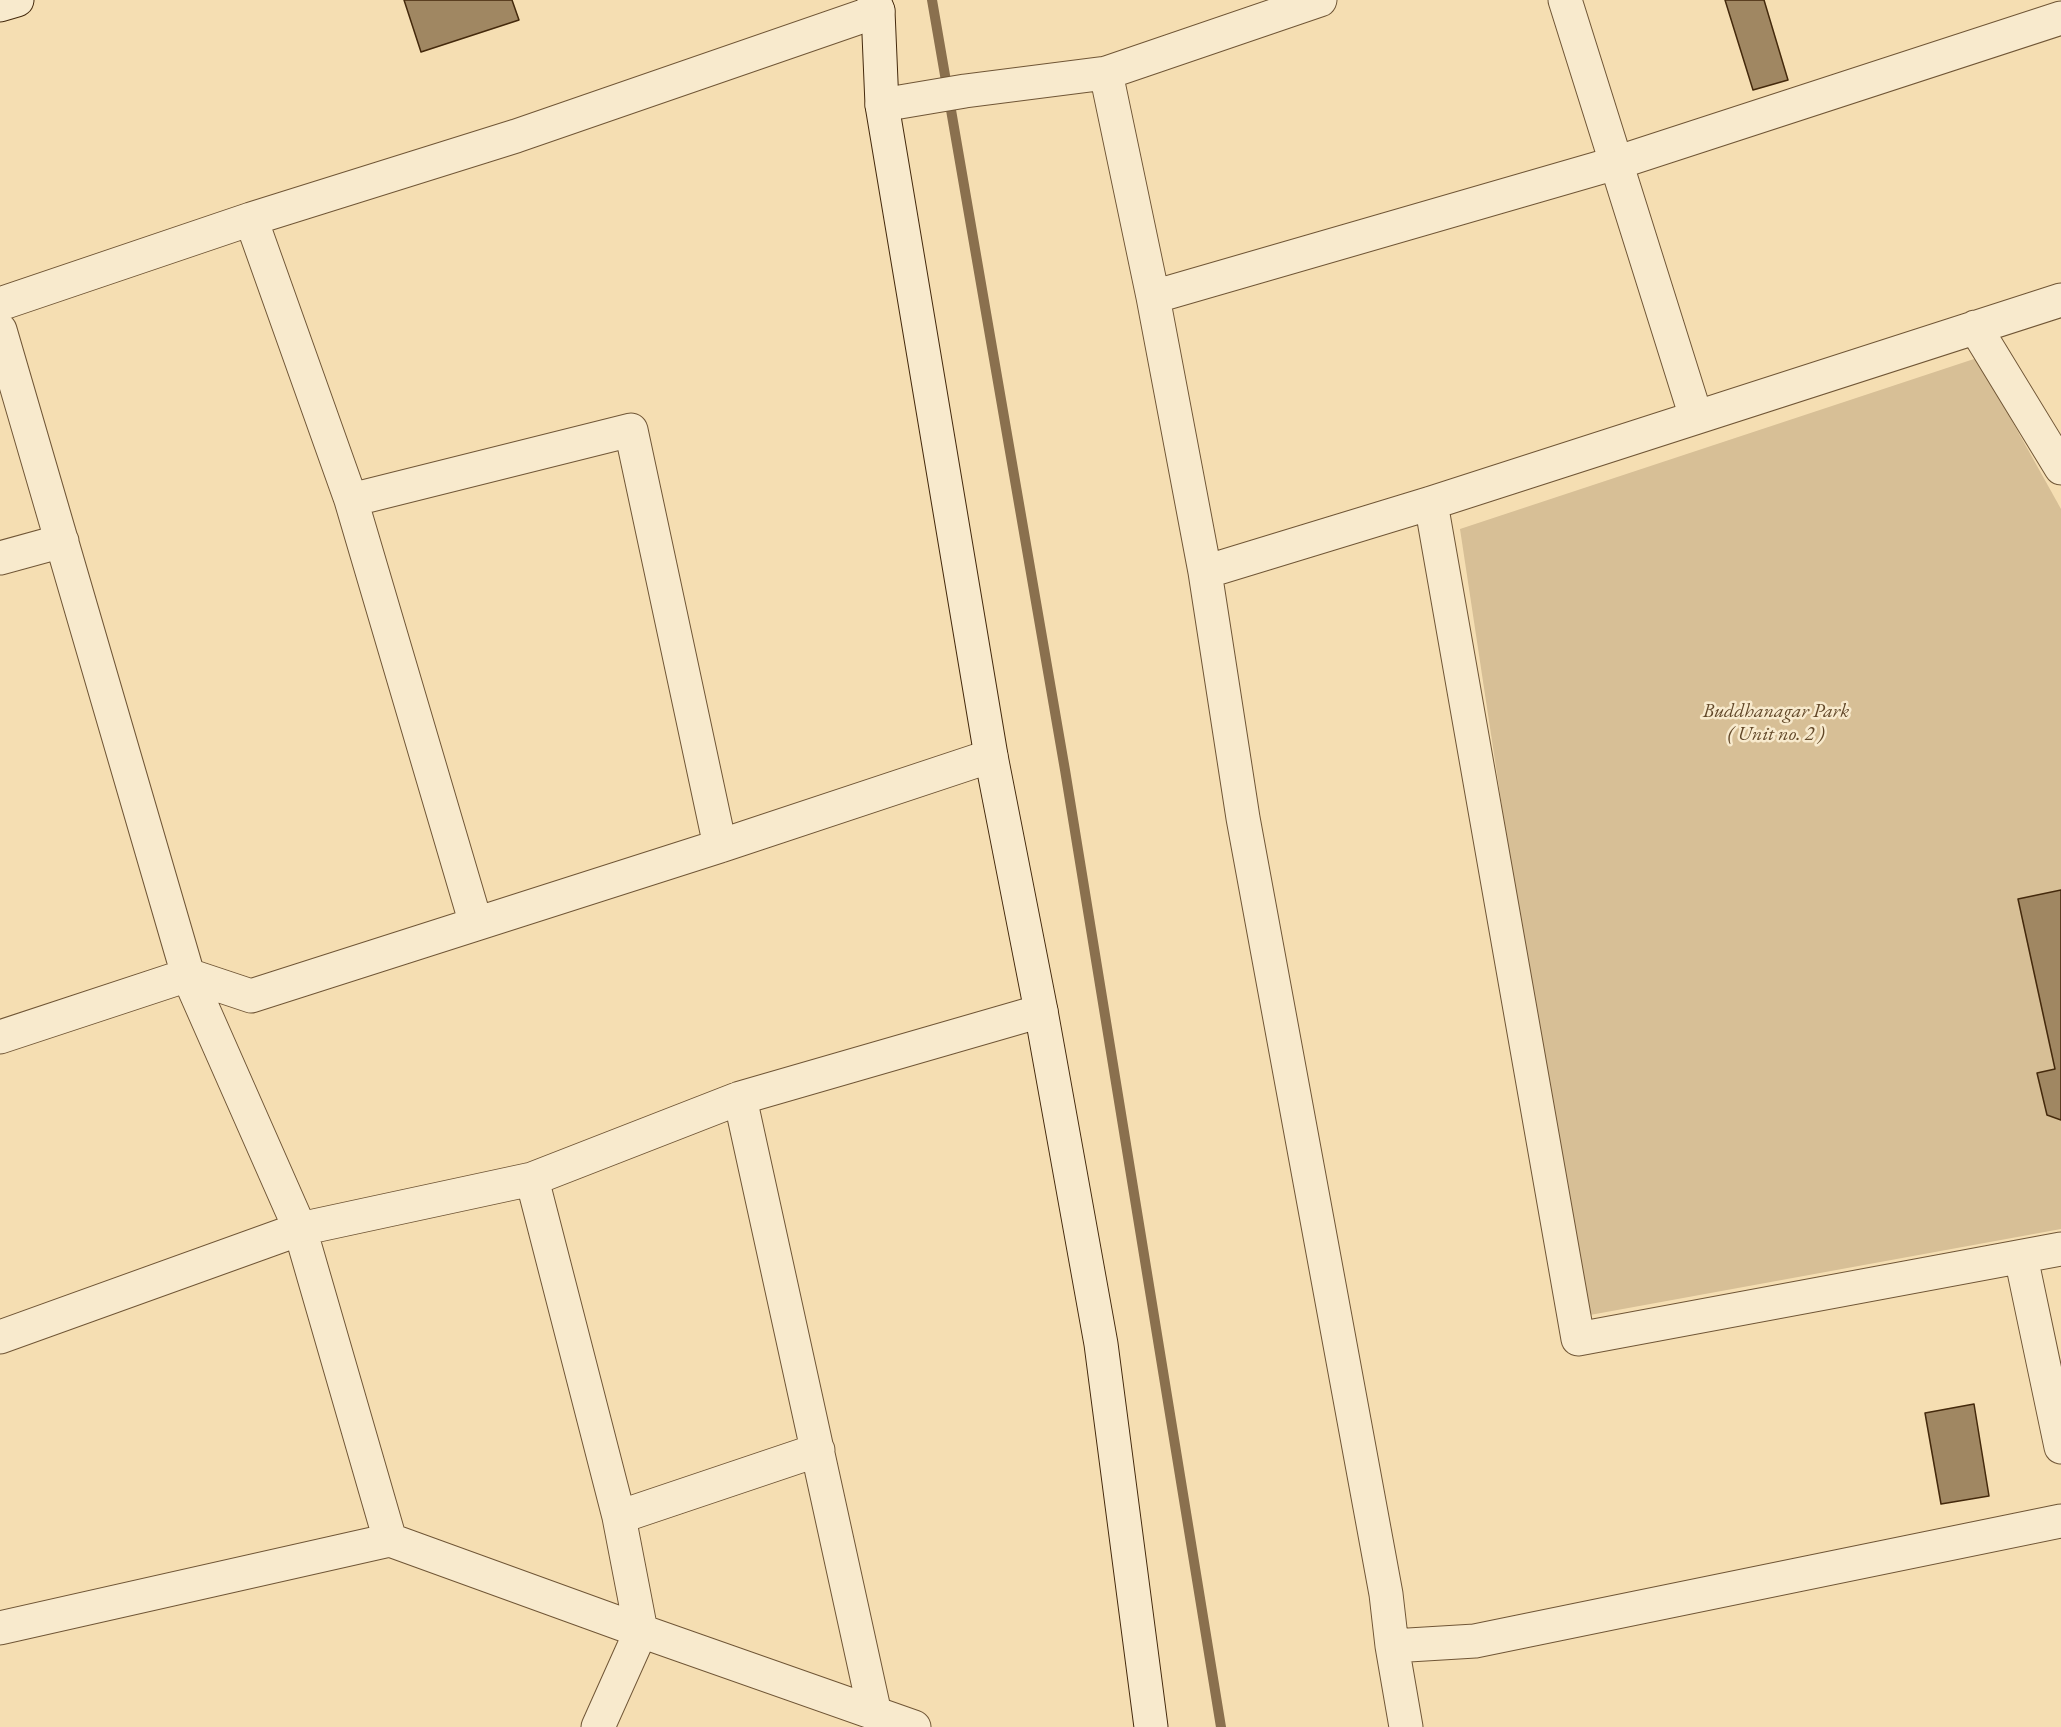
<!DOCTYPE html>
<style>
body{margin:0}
canvas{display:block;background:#f5deb2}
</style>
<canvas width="2061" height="1727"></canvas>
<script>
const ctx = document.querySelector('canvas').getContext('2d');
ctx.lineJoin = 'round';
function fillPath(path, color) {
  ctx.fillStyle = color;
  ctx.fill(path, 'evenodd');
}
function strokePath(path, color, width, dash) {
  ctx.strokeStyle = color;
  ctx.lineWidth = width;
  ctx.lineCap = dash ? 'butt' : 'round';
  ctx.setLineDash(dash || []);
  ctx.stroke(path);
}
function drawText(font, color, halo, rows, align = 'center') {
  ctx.font = font + ' "EB Garamond",serif';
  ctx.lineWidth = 5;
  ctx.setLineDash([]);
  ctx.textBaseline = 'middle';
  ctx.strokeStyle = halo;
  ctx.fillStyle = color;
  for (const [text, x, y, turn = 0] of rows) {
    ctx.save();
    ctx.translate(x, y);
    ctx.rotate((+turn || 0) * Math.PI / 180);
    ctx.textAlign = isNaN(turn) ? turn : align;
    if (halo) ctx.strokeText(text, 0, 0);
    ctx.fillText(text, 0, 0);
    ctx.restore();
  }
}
fillPath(new Path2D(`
 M1977,358L2061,509V1229L1579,1317L1460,529Z`), '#d7bf96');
strokePath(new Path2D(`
 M932,0L1065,770L1221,1727`), '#8a704e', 10);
const building = new Path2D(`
 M404,0H512L519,20L421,52Z
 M1725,0H1764L1788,80L1753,90Z
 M2061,890V1120L2047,1115L2037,1073L2055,1069L2018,899Z
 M1974,1404L1989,1496L1941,1504L1925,1413Z`);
fillPath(building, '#a08762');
strokePath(building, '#44290c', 1.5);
const street = new Path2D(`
 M1565,0L1696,417
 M1106,73L1153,297L1205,572L1243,818L1386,1594L1392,1646L1406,1727
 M882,105L965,91L1106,73L1320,0
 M1153,297L1616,163L2061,18
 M0,304L251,219
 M1975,327L2061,468
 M0,330L188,975L0,1037
 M351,500L251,219L516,136L878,11
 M1431,503L1578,1339L2061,1249
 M0,558L62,541
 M1205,572L1431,503L2061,300
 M476,924L351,500L631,430L720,846
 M188,975L300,1229L390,1540L641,1631L598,1727
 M188,975L251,996L720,846L991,756
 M740,1098L875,1714
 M532,1179L619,1517L641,1631L914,1727
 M2021,1257L2061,1447
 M0,1337L300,1229L532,1179L740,1098L1041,1011
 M619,1517L818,1450
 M0,1628L390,1540
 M1392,1646L1475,1641L2061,1521`);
const secondary = new Path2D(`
 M874,0L878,11L882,105L991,756L1041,1011L1101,1344L1151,1727
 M0,5L17,0`);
strokePath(street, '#705636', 35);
strokePath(secondary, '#44290c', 35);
strokePath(street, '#f8eacd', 33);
strokePath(secondary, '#f8eacd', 33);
drawText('italic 20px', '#614728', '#f8eacd', [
 ["Buddhanagar Park",1776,712],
 ["( Unit no. 2 )",1776,735]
]);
</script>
